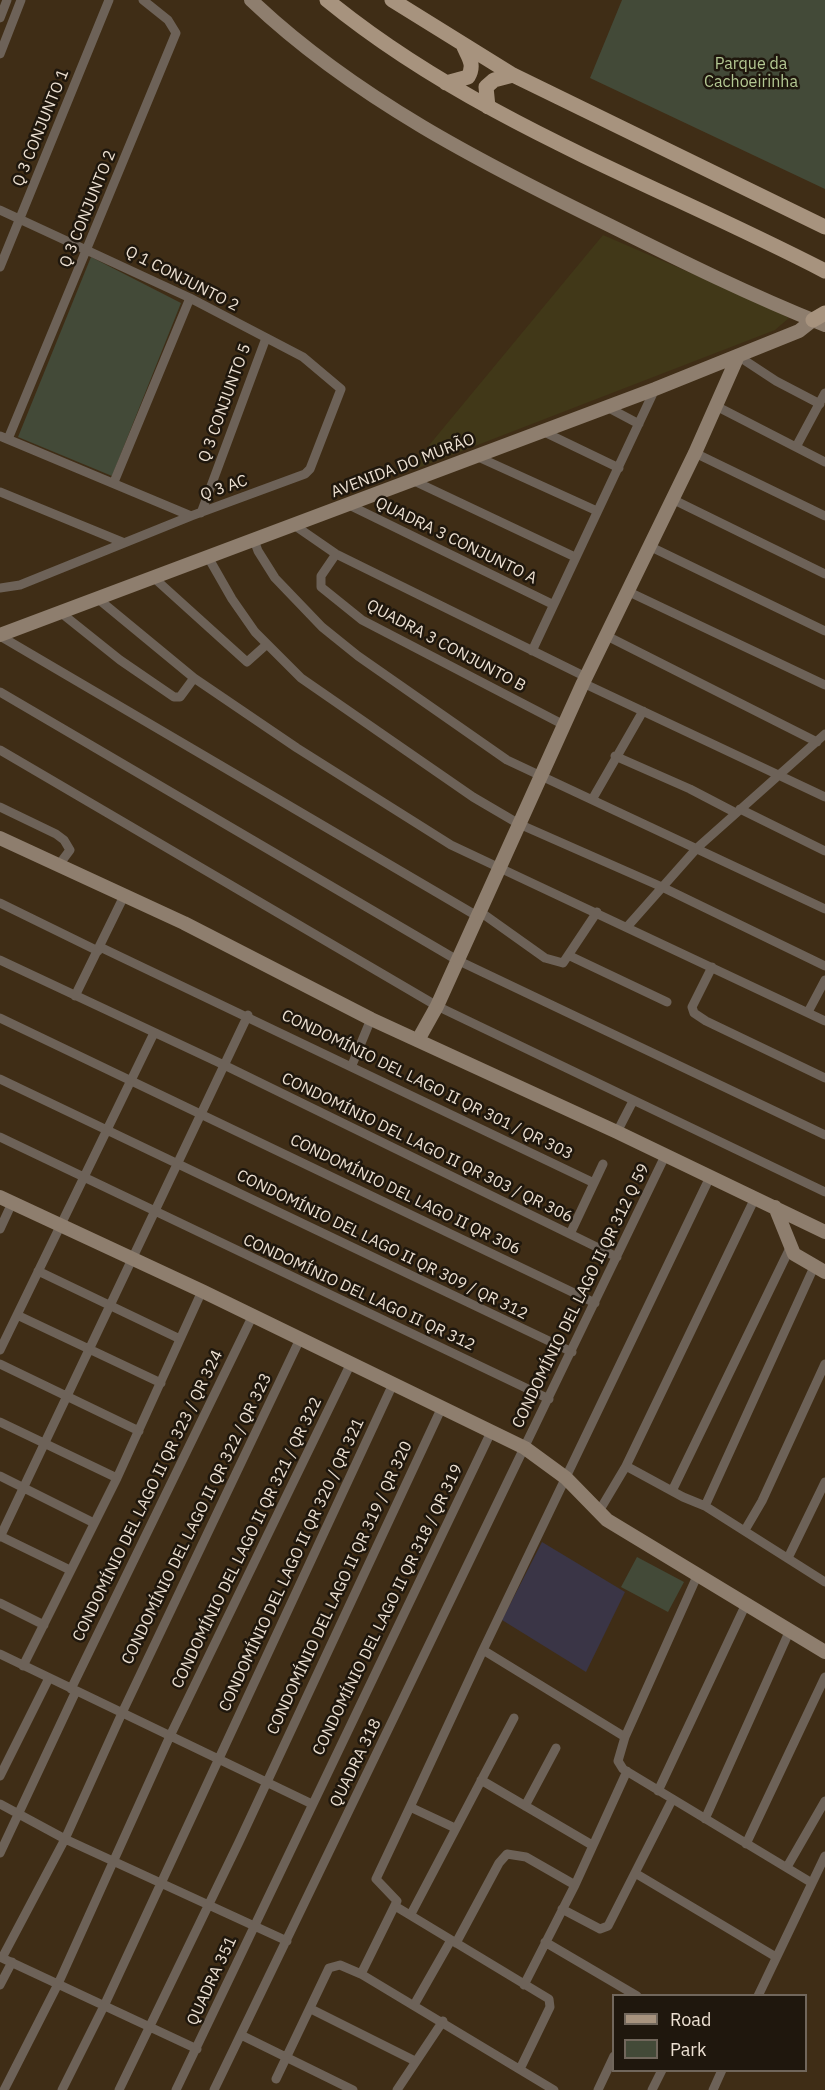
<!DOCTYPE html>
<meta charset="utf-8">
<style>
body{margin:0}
#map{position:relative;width:825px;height:2090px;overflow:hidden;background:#3f2d16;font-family:"IBM Plex Sans",sans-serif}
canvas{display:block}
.legend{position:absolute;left:612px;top:1994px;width:195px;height:78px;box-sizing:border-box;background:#1f170d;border:2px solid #71675c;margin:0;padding:8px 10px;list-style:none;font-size:18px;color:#ece0d2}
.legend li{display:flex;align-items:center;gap:12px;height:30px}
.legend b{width:30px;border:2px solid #71675c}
</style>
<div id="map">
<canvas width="825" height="2090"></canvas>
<ul class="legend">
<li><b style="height:8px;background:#a7937e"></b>Road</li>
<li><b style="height:16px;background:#434a38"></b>Park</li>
</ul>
</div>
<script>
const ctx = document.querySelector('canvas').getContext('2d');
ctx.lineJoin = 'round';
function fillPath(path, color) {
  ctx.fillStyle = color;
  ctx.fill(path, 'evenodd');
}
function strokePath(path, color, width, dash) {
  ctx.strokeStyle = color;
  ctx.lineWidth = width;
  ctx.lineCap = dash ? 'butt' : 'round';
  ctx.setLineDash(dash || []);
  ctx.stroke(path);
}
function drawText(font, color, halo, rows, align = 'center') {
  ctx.font = font + ' "IBM Plex Sans",sans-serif';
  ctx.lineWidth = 5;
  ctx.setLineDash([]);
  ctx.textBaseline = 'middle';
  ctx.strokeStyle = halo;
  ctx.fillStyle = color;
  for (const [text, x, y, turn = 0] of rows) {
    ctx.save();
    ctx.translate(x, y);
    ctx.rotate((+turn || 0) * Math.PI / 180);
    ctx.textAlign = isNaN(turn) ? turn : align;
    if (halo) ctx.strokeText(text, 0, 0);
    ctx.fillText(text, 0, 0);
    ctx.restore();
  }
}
fillPath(new Path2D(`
 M542,1542L625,1592L586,1672L502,1620Z`), '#3a3546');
fillPath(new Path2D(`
 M622,0H825V189L590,78Z
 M91,257L181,303L112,476L18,437Z
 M637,1557L684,1582L668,1612L621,1587Z`), '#434a38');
fillPath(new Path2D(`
 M603,235L767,306L789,318L775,330L418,468L416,461Z`), '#413818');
strokePath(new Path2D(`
 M0,18L7,0
 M0,54L21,0
 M0,210L190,298L303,357L341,389L310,469L305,474L191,516L0,436
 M0,267L109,0
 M738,356L776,381L820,404
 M716,406L825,462
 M607,407L639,424
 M540,430L619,468
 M8,439L176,33L168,20L143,0
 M796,447L825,393
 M695,453L825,516
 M476,456L597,511
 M412,480L575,557
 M114,482L190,298
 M0,492L122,542
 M672,499L825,574
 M347,504L552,604
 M201,513L266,338
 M294,525L336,554L586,677
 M254,540L258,551L275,578L322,627L358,656L507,760L825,909
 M649,546L825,631
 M336,554L321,576V587L362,620L564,725
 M208,557L232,599L255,632L301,678L473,797L519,824L662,887L825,966
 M153,577L247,662L266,645
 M0,588L20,585L191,516
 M627,591L825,685
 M97,598L194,678L297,748L451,845L825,1021
 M60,612L120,660L174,697H180L194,678
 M605,635L817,742
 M0,636L477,916
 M532,651L655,389
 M583,683L825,797
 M0,692L457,960L825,1135
 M0,750L437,1006L825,1192
 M615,756L690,789L736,813
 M593,798L643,711
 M0,807L56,834L64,840L70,850L58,866
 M740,809L825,851
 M0,903L98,951
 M479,911L545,958L563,963L597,912
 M627,927L697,848L825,734
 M100,947L594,1183
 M570,956L667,1002
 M0,960L224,1065L617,1257
 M712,967L692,1007L694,1013L706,1021L825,1078
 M75,996L124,896
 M808,1012L825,980
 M0,1018L595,1303
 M352,1065L371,1019
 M0,1079L572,1352
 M617,1132L633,1101
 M0,1137L549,1399
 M0,1229L12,1203
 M570,1234L603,1164
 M38,1271L180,1339
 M17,1315L161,1383
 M0,1350L154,1033
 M0,1364L139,1431
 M0,1422L117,1478
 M626,1466L683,1497L705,1506L825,1582
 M0,1476L94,1523
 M672,1491L790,1248
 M705,1506L814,1267
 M598,1513L626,1466L755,1198
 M745,1530L762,1501L825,1364
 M0,1536L70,1570
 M0,1537L248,1015
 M788,1558L825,1482
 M698,1574L625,1737L618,1761L623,1769L812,1883
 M0,1603L44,1625
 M0,1654L312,1804
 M23,1666L117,1478L202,1291
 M71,1689L253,1315
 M625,1737L483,1650L710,1177
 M0,1776L49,1678
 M481,1780L592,1845
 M658,1791L746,1604
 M0,1804L65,1839L287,1941
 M525,1806L556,1748
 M410,1807L483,1650
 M705,1819L790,1630
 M746,1844L825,1677
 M0,1853L76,1691
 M787,1867L825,1801
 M635,1873L776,1957
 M395,1906L549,1999L550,2007L520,2069
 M562,1909L600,1929L608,1926L672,1800
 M411,1914L514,1718
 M545,1942L637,1996
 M456,1943L499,1863L507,1854L526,1857L575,1885
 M0,1957L197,2049
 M2,1958L65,1839L122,1713L300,1339
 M361,1974L397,1901L376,1879L410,1807L455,1828
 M0,1985L12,1962
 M524,1985L575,1885L627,1771
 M758,1996L825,1856
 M414,2005L451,1940
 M311,2009L415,2061
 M241,2035L353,2090
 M276,2079L329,1968L340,1965L361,1974L554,2090
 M4,2090L58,1984L170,1736L351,1363
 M62,2090L104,2006L393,1384
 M119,2090L239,1842L442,1407
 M176,2090L492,1430
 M214,2090L665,1156
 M397,2090L443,2021
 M598,2090L614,2056
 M652,2090L662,2070
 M713,2090L722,2070`), '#6d6258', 9);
strokePath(new Path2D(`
 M251,0C354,98 484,164 611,226C681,261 752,296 825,325
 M0,635L655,389L799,331L813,320
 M0,838L184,923L371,1019L617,1132L825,1232
 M418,1040L437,1006L583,683L695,453L738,356
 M0,1197L202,1291L525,1448L566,1478L607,1520L825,1652
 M775,1207L794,1254L825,1272`), '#8e7e6e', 14);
strokePath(new Path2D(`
 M327,0C475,121 657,184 825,271
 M392,0L513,75L825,227
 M446,83L468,77C475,65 469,58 464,47
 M488,107L486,87L494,80L513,75
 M813,320L825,313`), '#a7937e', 15);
drawText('16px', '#b4c893', '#1f170d', [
 ["Parque da",751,64],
 ["Cachoeirinha",751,82]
]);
drawText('16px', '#ece0d2', '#1f170d', [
 ["Q 3 CONJUNTO 1",41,128,-68],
 ["Q 3 CONJUNTO 2",88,209,-68],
 ["Q 1 CONJUNTO 2",182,279,27],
 ["Q 3 CONJUNTO 5",225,403,-70],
 ["AVENIDA DO MURÃO",403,466,-21],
 ["Q 3 AC",224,488,-19],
 ["QUADRA 3 CONJUNTO A",456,541,26],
 ["QUADRA 3 CONJUNTO B",446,646,28],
 ["CONDOMÍNIO DEL LAGO II QR 301 / QR 303",427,1085,26],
 ["CONDOMÍNIO DEL LAGO II QR 303 / QR 306",427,1148,26],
 ["CONDOMÍNIO DEL LAGO II QR 306",405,1195,26],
 ["CONDOMÍNIO DEL LAGO II QR 309 / QR 312",382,1245,26],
 ["CONDOMÍNIO DEL LAGO II QR 312",359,1293,25],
 ["CONDOMÍNIO DEL LAGO II QR 312 Q 59",581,1296,-64],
 ["CONDOMÍNIO DEL LAGO II QR 323 / QR 324",148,1496,-64],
 ["CONDOMÍNIO DEL LAGO II QR 322 / QR 323",197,1519,-64],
 ["CONDOMÍNIO DEL LAGO II QR 321 / QR 322",247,1543,-64],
 ["CONDOMÍNIO DEL LAGO II QR 320 / QR 321",292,1565,-65],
 ["CONDOMÍNIO DEL LAGO II QR 319 / QR 320",340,1588,-65],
 ["CONDOMÍNIO DEL LAGO II QR 318 / QR 319",388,1610,-64],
 ["QUADRA 318",356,1763,-64],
 ["QUADRA 351",212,1981,-65]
]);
</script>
